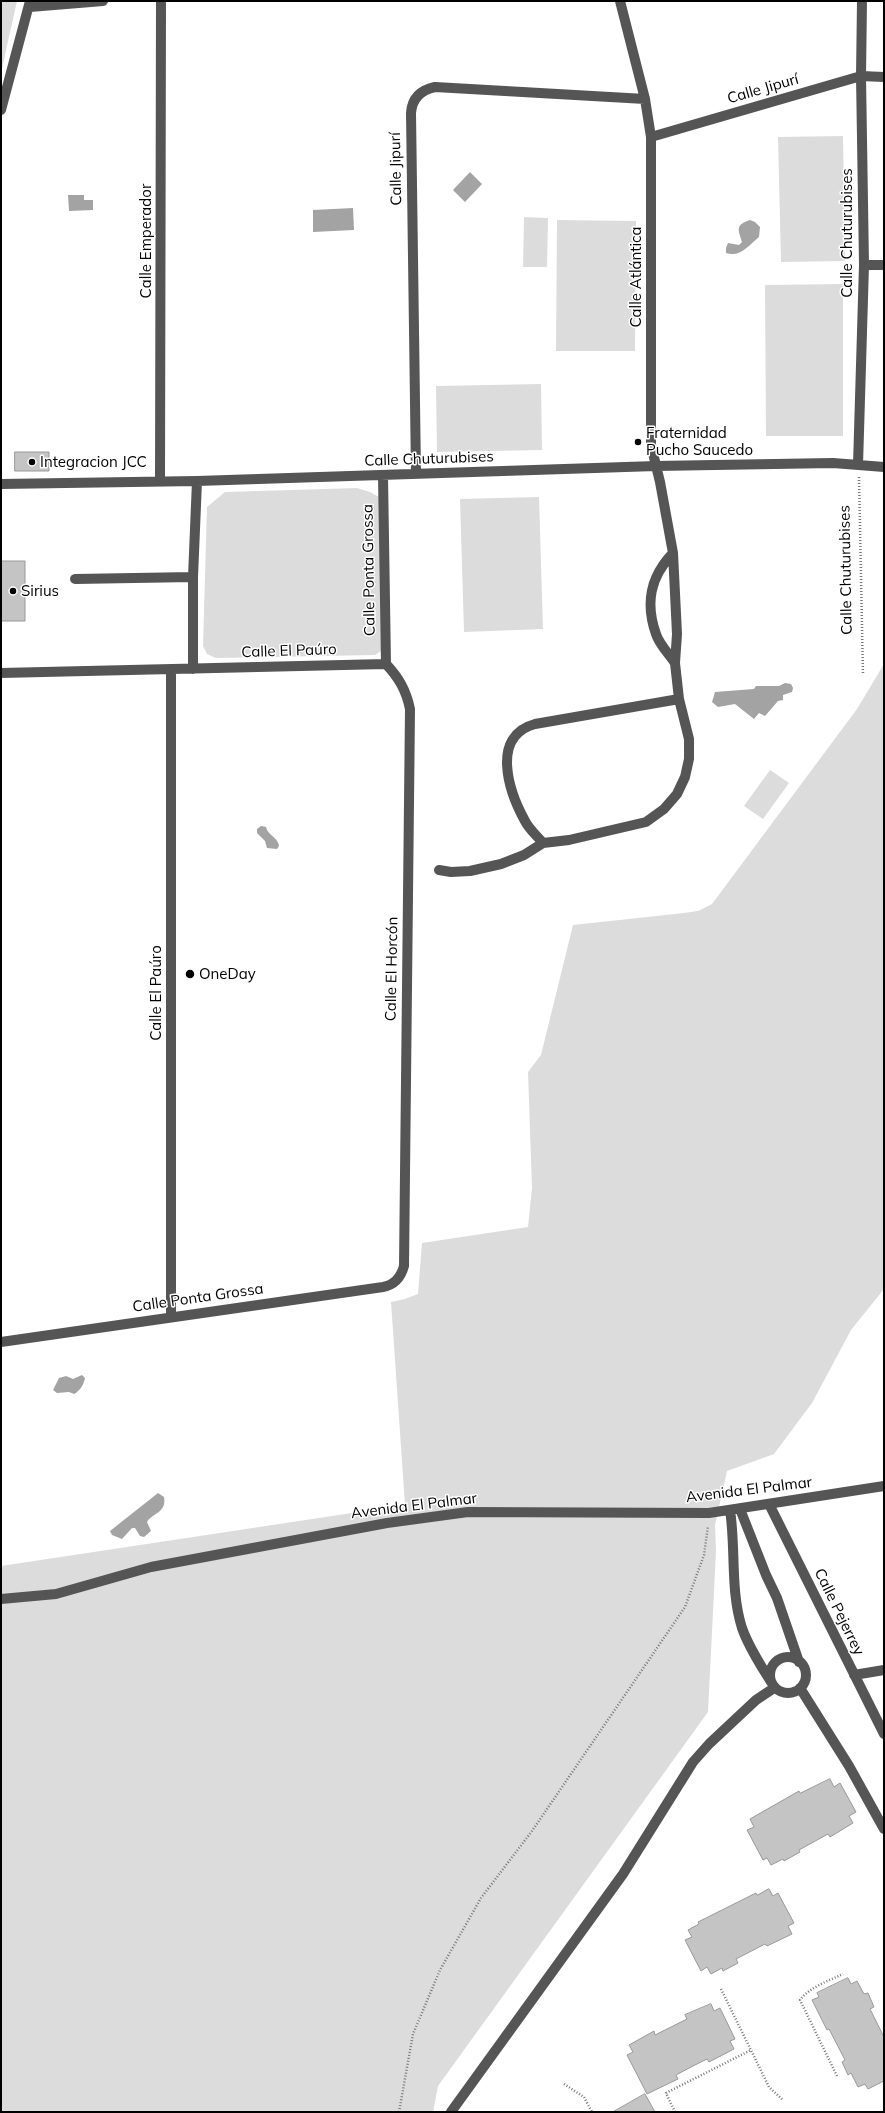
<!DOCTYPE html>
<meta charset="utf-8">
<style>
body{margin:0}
#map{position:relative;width:885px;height:2113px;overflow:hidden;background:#fff;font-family:Mulish,sans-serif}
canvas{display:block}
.frame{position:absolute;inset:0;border:2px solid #000;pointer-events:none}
</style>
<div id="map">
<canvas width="885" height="2113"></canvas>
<div class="frame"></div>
</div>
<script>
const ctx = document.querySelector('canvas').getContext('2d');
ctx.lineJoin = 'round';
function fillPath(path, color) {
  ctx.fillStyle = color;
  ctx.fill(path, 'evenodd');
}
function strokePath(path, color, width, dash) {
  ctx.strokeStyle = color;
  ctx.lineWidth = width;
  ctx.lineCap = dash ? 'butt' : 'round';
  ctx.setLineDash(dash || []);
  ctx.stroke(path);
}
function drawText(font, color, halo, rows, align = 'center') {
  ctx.font = font + ' Mulish,sans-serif';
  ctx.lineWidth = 3;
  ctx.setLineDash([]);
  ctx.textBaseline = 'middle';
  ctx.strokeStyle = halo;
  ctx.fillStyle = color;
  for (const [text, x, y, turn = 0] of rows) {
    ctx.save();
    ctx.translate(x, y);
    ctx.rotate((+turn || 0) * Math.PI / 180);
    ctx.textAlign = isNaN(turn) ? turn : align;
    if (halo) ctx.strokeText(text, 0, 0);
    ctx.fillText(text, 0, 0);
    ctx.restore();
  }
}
fillPath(new Path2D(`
 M1,1H17L1,73Z
 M843,136L845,261L781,262L778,137Z
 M524,217L548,218L547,267H523Z
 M557,220L636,221L635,351H556Z
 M843,284V436H766L765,285Z
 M541,384L542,450L437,452L436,386Z
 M357,488L370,492L379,497L381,651L375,655L216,658L207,654L203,646L207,507L225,492Z
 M539,497L543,629L464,632L460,499Z
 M884,664V1289L851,1330L812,1403L774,1454L727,1471L715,1525L716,1551L708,1712L438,2086L433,2112H1V1566L405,1505L391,1302L405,1299L418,1294L422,1243L528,1227L532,1188L528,1072L541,1055L573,925L684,913L698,911L712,904L857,709Z
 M770,770L789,783L763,819L744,806Z`), '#dcdcdc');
fillPath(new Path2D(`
 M470,172L482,184L465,202L453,190Z
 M68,195H84V200H93V210L69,211Z
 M353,208L354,230L313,232V210Z
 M750,220L755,222L760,227L759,237C749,245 740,258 726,253V248L728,243L739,245L742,242C739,231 734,225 750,220Z
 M785,683L791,684L793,688L792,692L783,695V700L778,701L765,716L759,713L754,719L735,704L718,707L712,702L715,692L754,689L756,686H779Z
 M261,826L266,827C268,836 278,837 279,846L277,849L267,848L265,841L257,833V829Z
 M82,1375L85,1378C84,1384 80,1391 74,1394L69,1392L57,1393L53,1390L59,1378L66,1376L73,1379Z
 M158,1493L164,1497C167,1513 152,1513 147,1522L151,1531L144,1537L140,1536L135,1528H132L122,1539L112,1535L110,1531Z`), '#a3a3a3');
const building = new Path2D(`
 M15,452H49V471H15Z
 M1,561H25V621H1Z
 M830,1779L834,1787L840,1783L856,1812L849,1816L853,1823L830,1837L828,1834L799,1850L800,1852L784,1861L783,1859L771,1865L767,1858L763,1860L747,1830L754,1827L750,1819L799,1791L800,1793Z
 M769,1889L773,1896L778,1893L794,1923L788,1926L792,1934L767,1946L765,1944L736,1959L738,1963L723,1971L722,1968L711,1974L707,1967L701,1971L685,1940L692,1937L688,1930L699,1924L698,1922L756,1893L757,1895Z
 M848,1978L851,1984L857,1981L864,1994L868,1993L874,2007L870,2009L884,2037V2081L868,2089L865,2084L858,2087L851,2073L848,2075L842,2062L845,2060L829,2029L827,2030L812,2000L819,1997L817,1993Z
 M711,2004L714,2011L720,2008L735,2039L730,2041L734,2049L709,2062L707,2059L693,2066L676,2075L678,2079L647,2094L627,2055L633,2052L629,2045L654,2031L655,2035L687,2019L685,2015Z
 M645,2094L655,2112H613Z`);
fillPath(building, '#c4c4c4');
strokePath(building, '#999', 1);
strokePath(new Path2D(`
 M859,477L863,675
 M721,1989L769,2087L783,2100
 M837,2076L800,2000C810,1987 828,1981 843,1974
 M564,2084L584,2097L592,2112
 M399,2112L413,2034L440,1970L481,1898L532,1831L685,1607L704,1555L708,1526
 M675,2112L666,2093L751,2050`), '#777', 2.5, [1, 2]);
strokePath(new Path2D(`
 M30,7L103,1
 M1,110L30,1
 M651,137L861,76L884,77
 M864,265H884
 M858,465L864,265L861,76L862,1
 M416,474L411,113C412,98 421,90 435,87L645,99
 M383,476L386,664
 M160,480L161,1
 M1,484L197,481L656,466L833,463L884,467
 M673,553C650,577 645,603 656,634C659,644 669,654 675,663
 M75,579L193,577
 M193,669V577L197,481
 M171,670V1316
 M1,673L386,664
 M543,843C537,836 529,829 525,821C509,792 490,736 535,724L679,699
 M439,870L451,872L470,871L501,864L524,855L543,843L569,840L646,822L664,809L677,794L685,777L689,759V739L679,699L675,663L677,634L673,553L660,482L651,445V137L645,99L620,1
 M1,1342L383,1287C394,1285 401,1277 404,1266L410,709C406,690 399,678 386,664
 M769,1504L884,1734
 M740,1509L766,1575L777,1598L799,1662
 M730,1510C736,1549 730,1590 742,1628C749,1648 760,1664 771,1682
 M1,1599L56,1594L151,1567L387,1523L468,1512L709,1513L884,1486
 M770 1675a18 18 0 1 1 36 0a18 18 0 1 1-36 0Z
 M854,1675L884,1670
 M800,1688L849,1766L884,1829
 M451,2112L623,1874L693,1762L709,1744L756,1700L774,1688`), '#555', 10);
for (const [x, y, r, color] of [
 [638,442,4,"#000"],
 [32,462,4,"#000"],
 [13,591,4,"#000"],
 [190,974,5,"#000"]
]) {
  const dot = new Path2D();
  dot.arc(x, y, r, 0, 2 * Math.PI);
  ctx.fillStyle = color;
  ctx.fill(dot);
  strokePath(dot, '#fff', 1.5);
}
drawText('15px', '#000', '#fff', [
 ["Calle Jipurí",763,89,-16],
 ["Calle Jipurí",396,169,-91],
 ["Calle Chuturubises",847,233,-90],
 ["Calle Emperador",146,241,-90],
 ["Calle Atlántica",636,277,-90],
 ["Calle Chuturubises",429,459,-2],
 ["Calle Ponta Grossa",369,570,-91],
 ["Calle Chuturubises",846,570,-91],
 ["Calle El Paúro",289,651,-2],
 ["Calle El Horcón",392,969,-89],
 ["Calle El Paúro",156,993,-90],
 ["Calle Ponta Grossa",198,1298,-8],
 ["Avenida El Palmar",749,1490,-7],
 ["Avenida El Palmar",414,1506,-7],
 ["Calle Pejerrey",839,1612,64]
]);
drawText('15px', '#000', '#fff', [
 ["Fraternidad",646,433],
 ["Pucho Saucedo",646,450],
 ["Integracion JCC",40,462],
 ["Sirius",21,591],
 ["OneDay",199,974]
], 'left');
</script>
